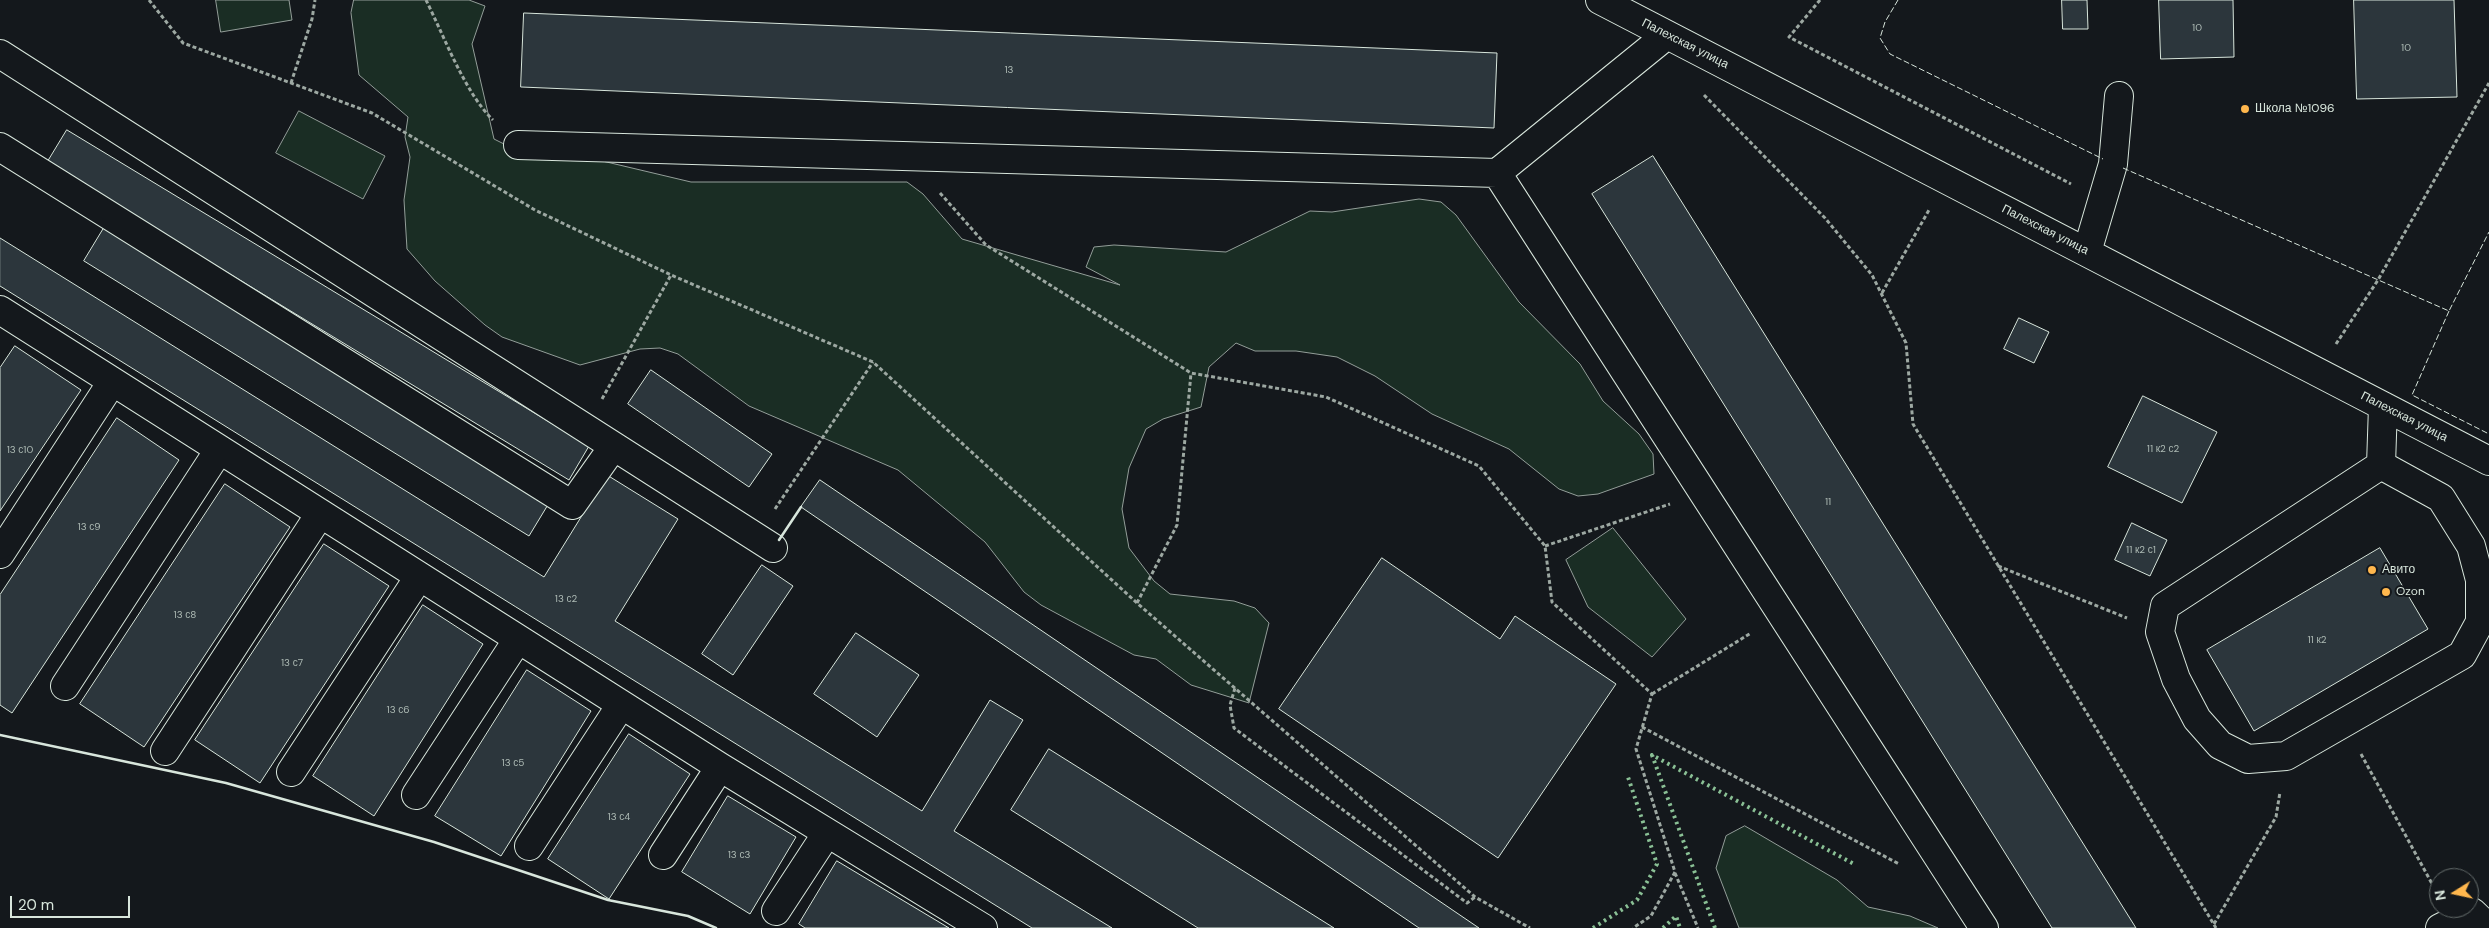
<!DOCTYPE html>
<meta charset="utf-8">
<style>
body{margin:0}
#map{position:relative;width:2489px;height:928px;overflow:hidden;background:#14181c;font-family:"DM Sans",sans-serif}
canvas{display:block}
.north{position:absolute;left:2429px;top:868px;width:50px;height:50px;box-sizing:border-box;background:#14181c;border:1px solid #626a69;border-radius:50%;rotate:260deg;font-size:14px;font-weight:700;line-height:20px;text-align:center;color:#d8e6dc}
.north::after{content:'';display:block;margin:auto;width:18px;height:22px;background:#ffb74d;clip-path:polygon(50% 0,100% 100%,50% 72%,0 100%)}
.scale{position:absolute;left:10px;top:896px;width:120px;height:22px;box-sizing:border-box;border:2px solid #d8e6dc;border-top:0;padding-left:6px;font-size:15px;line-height:18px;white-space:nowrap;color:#d8e6dc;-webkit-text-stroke:4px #14181c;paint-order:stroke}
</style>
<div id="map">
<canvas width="2489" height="928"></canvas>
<div class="north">N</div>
<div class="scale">20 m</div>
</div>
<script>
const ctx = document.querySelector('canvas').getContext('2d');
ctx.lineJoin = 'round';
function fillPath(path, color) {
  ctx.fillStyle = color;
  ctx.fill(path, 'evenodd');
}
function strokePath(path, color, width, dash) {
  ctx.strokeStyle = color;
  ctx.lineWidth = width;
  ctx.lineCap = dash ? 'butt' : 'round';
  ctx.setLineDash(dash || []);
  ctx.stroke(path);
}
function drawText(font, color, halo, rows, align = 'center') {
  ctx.font = font + ' "DM Sans",sans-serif';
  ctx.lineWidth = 4;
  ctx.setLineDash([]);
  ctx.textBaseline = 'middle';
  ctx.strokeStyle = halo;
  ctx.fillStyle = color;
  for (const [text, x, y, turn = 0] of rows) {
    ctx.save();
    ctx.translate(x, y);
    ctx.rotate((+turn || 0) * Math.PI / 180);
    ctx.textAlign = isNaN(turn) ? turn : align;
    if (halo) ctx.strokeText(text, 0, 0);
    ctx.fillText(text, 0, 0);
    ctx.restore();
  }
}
const green = new Path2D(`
 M216,0H289L292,20L221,32Z
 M354,0H469L485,6L472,44L494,139L512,148L594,159L691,182H907L923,194L962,239L1120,285L1086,267L1094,247L1114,245L1226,252L1310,211L1332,212L1419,199L1441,202L1456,215L1519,302L1580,364L1603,401L1639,434L1653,454L1654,474L1598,494L1578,496L1559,489L1509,449L1432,414L1375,376L1337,357L1296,351H1255L1236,343L1209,367L1201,407L1163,419L1146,429L1129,468L1122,509L1129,548L1154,581L1170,594L1234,601L1255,608L1269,623L1249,703L1191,685L1156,659L1134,655L1041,605L1024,592L985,542L898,470L749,406L678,354L660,348L640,349L580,365L502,337L485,325L435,281L407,249L404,200L410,157L405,137L408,117L359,75L351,13Z
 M299,111L385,156L363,199L276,153Z
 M1613,528L1686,619L1652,657L1588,607L1566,560Z
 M1745,826L1837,880L1868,907L1910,916L1938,928H1739L1716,868L1726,836Z`);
fillPath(green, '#1a2d24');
strokePath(green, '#939e99', 1);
const building = new Path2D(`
 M2062,0H2087L2088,29H2063Z
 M2159,0H2233L2234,57L2161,59Z
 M2354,0H2454L2457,97L2357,99Z
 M524,13L1497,53L1494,128L521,87Z
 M67,130L589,446L569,480L47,163Z
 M1653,156L2136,928H2052L1881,655L1592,194Z
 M104,228L549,503L529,536L84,261Z
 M0,238L544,577L607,475L678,519L615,621L922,811L990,700L1023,720L954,831L1112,928H1032L0,286Z
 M2019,318L2049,332L2034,363L2004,349Z
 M15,346L81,390L0,511V368Z
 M651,370L772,454L749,487L628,404Z
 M2143,396L2217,432L2182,503L2108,467Z
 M117,418L179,460L12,713L0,705V595Z
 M820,480L1479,928H1419L801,507Z
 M225,484L290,527L144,747L80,704Z
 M2132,523L2167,540L2150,576L2115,560Z
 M324,544L389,586L260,783L195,740Z
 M2380,548L2428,629L2254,731L2207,650Z
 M1382,558L1500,639L1515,616L1616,684L1498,858L1279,709Z
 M762,565L793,586L733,675L702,654Z
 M423,605L483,644L374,816L313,776Z
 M856,633L919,675L877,737L814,694Z
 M527,670L591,711L501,856L435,816Z
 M629,734L690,774L609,899L548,859Z
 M1049,749L1334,928H1198L1011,810Z
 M728,796L796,837L750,914L682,872Z
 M837,861L949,928H805L799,924Z`);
fillPath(building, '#2c363c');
strokePath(building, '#d8e6dc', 1);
const minor = new Path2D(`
 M1600,0L2489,461
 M0,54L773,548
 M518,145L1497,173L1667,35
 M0,147L572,505L613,447
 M1497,173L1984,928
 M2087,252L2113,164L2119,96
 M0,310L720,767L983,928
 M2381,465L2441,498L2471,546L2480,580V622L2462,655L2286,756L2248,759L2220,745L2197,719L2176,679L2160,632L2165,606L2381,465L2383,406
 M0,554L112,382
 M65,686L219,450
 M165,751L320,514
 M291,772L419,577
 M416,795L518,639
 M529,846L621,705
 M663,855L720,767
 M776,911L827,833
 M2440,928L2472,912L2489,928`);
strokePath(minor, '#d8e6dc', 30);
strokePath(new Path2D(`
 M149,0L183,43L372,113L535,210L671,275L873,362L1137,603L1475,897L1530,928
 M426,0C444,36 465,93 493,120
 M1820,0L1789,37L2071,184
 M291,83L312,19L315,0
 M1704,95L1825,218L1872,275L1906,343L1913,424L2216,928
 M940,193L986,245L1191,373L1326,397L1479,466L1545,546L1552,602L1652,694L1636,749L1675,872L1651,916L1633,928
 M1882,293L1929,210
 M2336,344L2378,280L2489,83
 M602,399L671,275
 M775,509L873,362
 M1545,546L1670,504
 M1998,566L2127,618
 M1137,603L1177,525L1191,373
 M1235,688L1230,705L1234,728L1467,903L1475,897
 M1652,694L1751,633
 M1642,727L1899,864
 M2361,754L2436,891
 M1675,873L1698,928
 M2214,924L2276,817L2280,792`), '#9da8a2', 3, [4, 2.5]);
strokePath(minor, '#14181c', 28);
strokePath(new Path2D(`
 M1593,928L1637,900L1657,864L1628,777
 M1663,928L1676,916L1680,928
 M1715,928L1652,755L1854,864`), '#8ac095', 4, [2.5, 4]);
strokePath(new Path2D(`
 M1898,0L1885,22L1880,38L1890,54L2103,159
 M2123,168L2449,311L2489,232
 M2449,311L2412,395L2489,434`), '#d8e6dc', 1, [6, 2.5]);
strokePath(new Path2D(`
 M779,540L801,507
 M0,735L226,783L434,842L608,900L688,916L716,928`), '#d8e6dc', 2.5);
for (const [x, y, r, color] of [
 [2245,109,5,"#ffb74d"],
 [2372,570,5,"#ffb74d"],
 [2386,592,5,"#ffb74d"]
]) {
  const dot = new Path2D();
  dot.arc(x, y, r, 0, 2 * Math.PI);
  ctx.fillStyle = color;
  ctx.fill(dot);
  strokePath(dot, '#14181c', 2);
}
drawText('10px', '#adbab4', null, [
 ["10",2197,28],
 ["10",2406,48],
 ["13",1009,70],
 ["11 к2 с2",2163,449],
 ["13 с10",20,450],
 ["11",1828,502],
 ["13 с9",89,527],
 ["11 к2 с1",2141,550],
 ["13 с2",566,599],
 ["13 с8",185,615],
 ["11 к2",2317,640],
 ["13 с7",292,663],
 ["13 с6",398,710],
 ["13 с5",513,763],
 ["13 с4",619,817],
 ["13 с3",739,855]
]);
drawText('12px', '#d8e6dc', '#14181c', [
 ["Палехская улица",1685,44,27],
 ["Палехская улица",2045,230,27],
 ["Палехская улица",2404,417,27]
]);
drawText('12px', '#d8e6dc', '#14181c', [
 ["Школа №1096",2255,109],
 ["Авито",2382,570],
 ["Ozon",2396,592]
], 'left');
</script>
